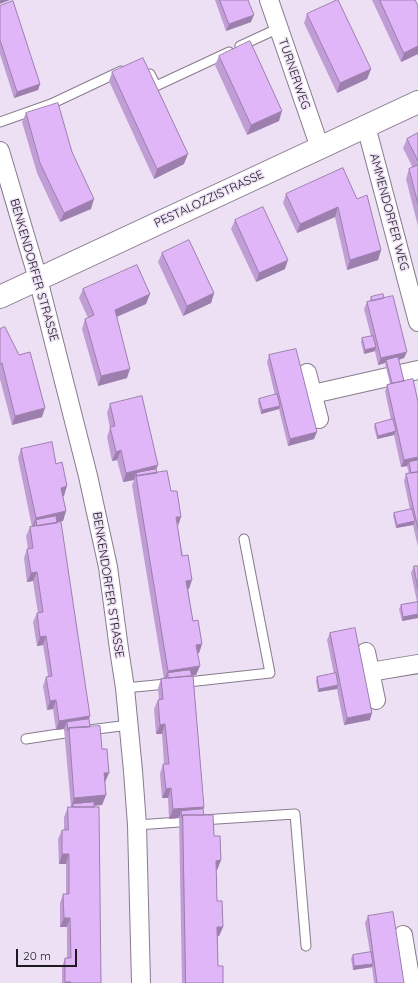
<!DOCTYPE html>
<style>
body{margin:0}
#map{position:relative;width:418px;height:983px;overflow:hidden;background:#ede0f4;font-family:Quicksand,sans-serif}
canvas{display:block}
.scale{position:absolute;left:16px;top:949px;width:61px;height:18px;box-sizing:border-box;border:2px solid #1e1a21;border-top:0;padding-left:5px;font-size:12px;line-height:14px;white-space:nowrap;color:#1e1a21;-webkit-text-stroke:3px #ede0f4;paint-order:stroke}
</style>
<div id="map">
<canvas width="418" height="983"></canvas>
<div class="scale">20 m</div>
</div>
<script>
const ctx = document.querySelector('canvas').getContext('2d');
ctx.lineJoin = 'round';
function strokePath(path, color, width, dash) {
  ctx.strokeStyle = color;
  ctx.lineWidth = width;
  ctx.lineCap = dash ? 'butt' : 'round';
  ctx.setLineDash(dash || []);
  ctx.stroke(path);
}
function fillPath(path, color) {
  ctx.fillStyle = color;
  ctx.fill(path, 'evenodd');
}
function drawText(font, color, halo, rows, align = 'center') {
  ctx.font = font + ' Quicksand,sans-serif';
  ctx.lineWidth = 3;
  ctx.setLineDash([]);
  ctx.textBaseline = 'middle';
  ctx.strokeStyle = halo;
  ctx.fillStyle = color;
  for (const [text, x, y, turn = 0] of rows) {
    ctx.save();
    ctx.translate(x, y);
    ctx.rotate((+turn || 0) * Math.PI / 180);
    ctx.textAlign = isNaN(turn) ? turn : align;
    if (halo) ctx.strokeText(text, 0, 0);
    ctx.fillText(text, 0, 0);
    ctx.restore();
  }
}
const lane = new Path2D(`
 M240,46L279,28
 M150,74L156,86L229,52
 M0,122L51,104L121,71
 M188,682L270,673L244,539
 M125,688L166,684
 M89,730L129,725
 M26,739L65,733
 M202,820L295,814L306,946
 M137,825L179,822`);
const street = new Path2D(`
 M269,0L320,148
 M366,126L418,322
 M0,151L38,279L88,476L108,567L119,649L125,688L133,771L137,825L141,983
 M307,373L319,419
 M400,374L418,370
 M313,394L388,377
 M366,652L376,700
 M370,672L418,664
 M403,935L411,983`);
const secondary = new Path2D(`
 M0,297L418,102`);
strokePath(lane, '#877b8d', 11);
strokePath(street, '#877b8d', 20);
strokePath(secondary, '#877b8d', 24);
strokePath(lane, '#fff', 9);
strokePath(street, '#fff', 18);
strokePath(secondary, '#fff', 22);
fillPath(new Path2D(`
 M215,0H248L251,22L226,31Z
 M372,0H415L418,6V54L401,62Z
 M0,6L40,84L38,90L14,98L0,54Z
 M307,14L371,69L367,79L337,93L304,23Z
 M219,56L279,121L247,135L215,65Z
 M112,72L184,164L154,179L109,81Z
 M26,113L72,152L91,209L60,222L37,173L22,122Z
 M418,133V226L406,179L409,169L413,168L403,148L407,139Z
 M286,194L357,199L381,250L378,260L347,270L335,217L297,233L283,203Z
 M235,220L285,269L256,282L231,229Z
 M162,253L214,293L211,303L183,316L158,262Z
 M83,289L146,304L117,317L127,378L98,386L82,329L85,319L88,318L79,298Z
 M371,297L384,298L404,358L399,360L404,381L418,402V547L413,525L396,528L393,516L394,513L410,510L404,481L406,474H409L407,466L401,467L394,435L377,439L374,427L375,424L391,420L385,391L387,385L390,384L385,363L378,365L375,351L364,354L361,342L362,338L371,336L364,309L367,302H369Z
 M0,329L42,417L12,425L0,379Z
 M269,355L314,439L288,446L279,409L261,414L258,402L259,399L275,395L267,362Z
 M110,404L156,470L157,473L171,491L189,589H188L193,621L202,644L199,653H198L196,675L192,676L204,815L214,836L221,860L217,870H216L217,901L223,927L219,936H218V966L223,983H182L179,818L169,819L168,798H162L160,774L163,764H164L162,734H156L154,709L158,700H159L158,688L161,679H164L132,485L134,480L123,482L117,460L112,461L107,437L110,428L107,413Z
 M21,449L56,464L64,496H63L66,511L63,521L57,522L90,716L89,719L90,727L102,749L109,773L105,782L106,795L102,805L94,806L101,983H62V967L65,958H67V927H60V903L63,894H66V864H59L58,839L62,830H64V817L68,807H71L64,729L56,730L53,709L47,710L43,686L46,677L48,676L43,645L37,646L33,622L37,613H38L36,601L33,581L27,582L24,558L27,549H28L26,536L30,527H32L18,458Z
 M414,566H418V618L402,621L399,609L401,605L417,602L411,573Z
 M330,633L370,720L344,725L337,689L318,692L316,681L317,677L334,674L327,640Z
 M368,916L404,983H374L372,967L353,970L351,958L353,955L370,952L365,923Z`), '#c19dd6');
fillPath(new Path2D(`
 M0,0H10L0,4Z
 M254,15L251,22L226,31L229,24Z
 M418,46V54L401,62L404,53Z
 M371,69L367,79L337,93L340,83Z
 M40,84L38,90L14,98L17,92Z
 M282,111L279,121L247,135L251,125Z
 M188,154L184,164L154,179L157,169Z
 M94,199L91,209L60,222L64,213Z
 M338,207L335,217L297,233L300,224Z
 M381,250L378,260L347,270L350,260Z
 M288,260L285,269L256,282L259,273Z
 M214,293L211,303L183,316L187,306Z
 M150,294L146,304L111,319L115,310Z
 M376,347L375,351L364,354L365,350Z
 M407,352L404,358L387,363L386,360L385,363L378,365L381,358Z
 M130,369L127,378L98,386L101,376Z
 M280,406L279,409L261,414L262,410Z
 M45,408L42,417L12,425L15,416Z
 M396,431L394,435L377,439L378,436Z
 M317,432L314,439L288,446L290,439Z
 M121,450L117,460L112,461L116,452Z
 M418,457V463L409,462L407,466L401,467L404,460Z
 M158,465L154,475L136,473L134,480L123,482L126,473Z
 M67,486L64,496L58,497L61,488Z
 M66,511L63,521L37,526L36,520L34,527H32L36,518Z
 M176,517H181L178,526Z
 M415,521L413,525L396,528L397,525Z
 M37,572L33,581L27,582L31,573Z
 M192,580L189,589L183,590L186,581Z
 M418,614V618L402,621L403,617Z
 M46,636L43,645L37,646L40,637Z
 M202,644L199,653L193,654L196,645Z
 M200,666L196,675L168,680V673L166,680H164L168,671Z
 M338,685L337,689L318,692L319,689Z
 M56,700L53,709L47,710L50,701Z
 M372,713L370,720L344,725L347,718Z
 M90,716L86,726L67,722L64,729L56,730L59,721Z
 M165,724L162,734H156L160,725Z
 M104,773H109L105,782H101Z
 M171,788L168,798H162L166,789Z
 M106,795L102,805L73,807V804L72,808H71L74,798Z
 M204,807L201,816L181,811L179,818L169,819L173,809Z
 M62,854H69L66,864H59Z
 M221,860L217,870H213L216,861Z
 M64,918H70L67,927H60Z
 M217,927H223L219,936H214Z
 M373,964L372,967L353,970L354,966Z
 M65,982H71V983H65Z`), '#9d7fae');
const building = new Path2D(`
 M220,0H248L254,15L229,24Z
 M337,0H338L371,69L340,83L307,14Z
 M380,0H415L418,6V46L404,53Z
 M13,1L40,84L17,92L0,40V6Z
 M250,41L282,111L251,125L219,56Z
 M143,58L188,154L157,169L112,72Z
 M58,103L72,152L94,199L64,213L40,163L26,113Z
 M418,133V161L407,139Z
 M418,165V204L409,169Z
 M343,168L357,199L367,195L381,250L350,260L338,207L300,224L286,194Z
 M263,207L288,260L259,273L235,220Z
 M189,240L214,293L187,306L162,253Z
 M137,265L150,294L115,310L130,369L101,376L85,319L94,315L83,289Z
 M383,294L384,298L372,301L371,297Z
 M393,296L407,352L381,358L367,302Z
 M5,327L19,355L30,352L45,408L15,416L2,363L0,364V329Z
 M373,336L376,347L365,350L362,338Z
 M296,349L317,432L290,439L269,355Z
 M398,357L404,381L392,383L386,360Z
 M413,379L418,402V457L404,460L387,385Z
 M277,394L280,406L262,410L259,399Z
 M142,396L158,465L126,473L121,450L116,452L110,427L115,426L110,404Z
 M393,419L396,431L378,436L375,424Z
 M52,442L56,464L62,462L67,486L61,488L66,511L36,518L21,449Z
 M418,460V472L411,473L409,462Z
 M156,469L157,473L137,476L136,473Z
 M167,471L171,491H177L181,517H176L182,556L188,555L192,580L186,581L193,621L198,620L202,644L196,645L200,666L168,671L136,476Z
 M418,472V529L406,474Z
 M412,509L415,521L397,525L394,513Z
 M56,516L57,523L37,526L36,520Z
 M61,522L90,716L59,721L56,700L50,701L46,677L52,676L46,636L40,637L37,613L43,612L37,572L31,573L27,549L33,548L30,527Z
 M414,566H418V589Z
 M418,602V614L403,617L401,605Z
 M355,628L372,713L347,718L330,633Z
 M190,670L192,676L168,678V673Z
 M336,673L338,685L319,689L317,677Z
 M193,676L204,807L173,809L171,788L166,789L163,764H169L165,724L160,725L158,700L163,699L161,679Z
 M89,719L90,727L69,728L68,731L67,722Z
 M100,726L102,749H107L109,773H104L106,795L74,798L69,728Z
 M94,802V807H73V804Z
 M68,807H99L101,983H71V982H65V958H71L70,918H64L63,894H69V854H62V830H68Z
 M203,809L204,815H183L182,818L181,811Z
 M183,815H213L214,836H220L221,860L216,861L217,901H222L223,927H217L218,966H223V983H186Z
 M393,912L404,983H377L368,916Z
 M371,952L373,964L354,966L353,955Z`);
fillPath(building, '#e0b6f9');
strokePath(building, '#9d7fae', 1);
drawText('12px', '#1e1a21', '#ede0f4', [
 ["TURNERWEG",294,74,71],
 ["PESTALOZZISTRASSE",209,199,-25],
 ["AMMENDORFER WEG",389,212,75],
 ["BENKENDORFER STRASSE",34,270,74],
 ["BENKENDORFER STRASSE",108,585,81]
]);
</script>
